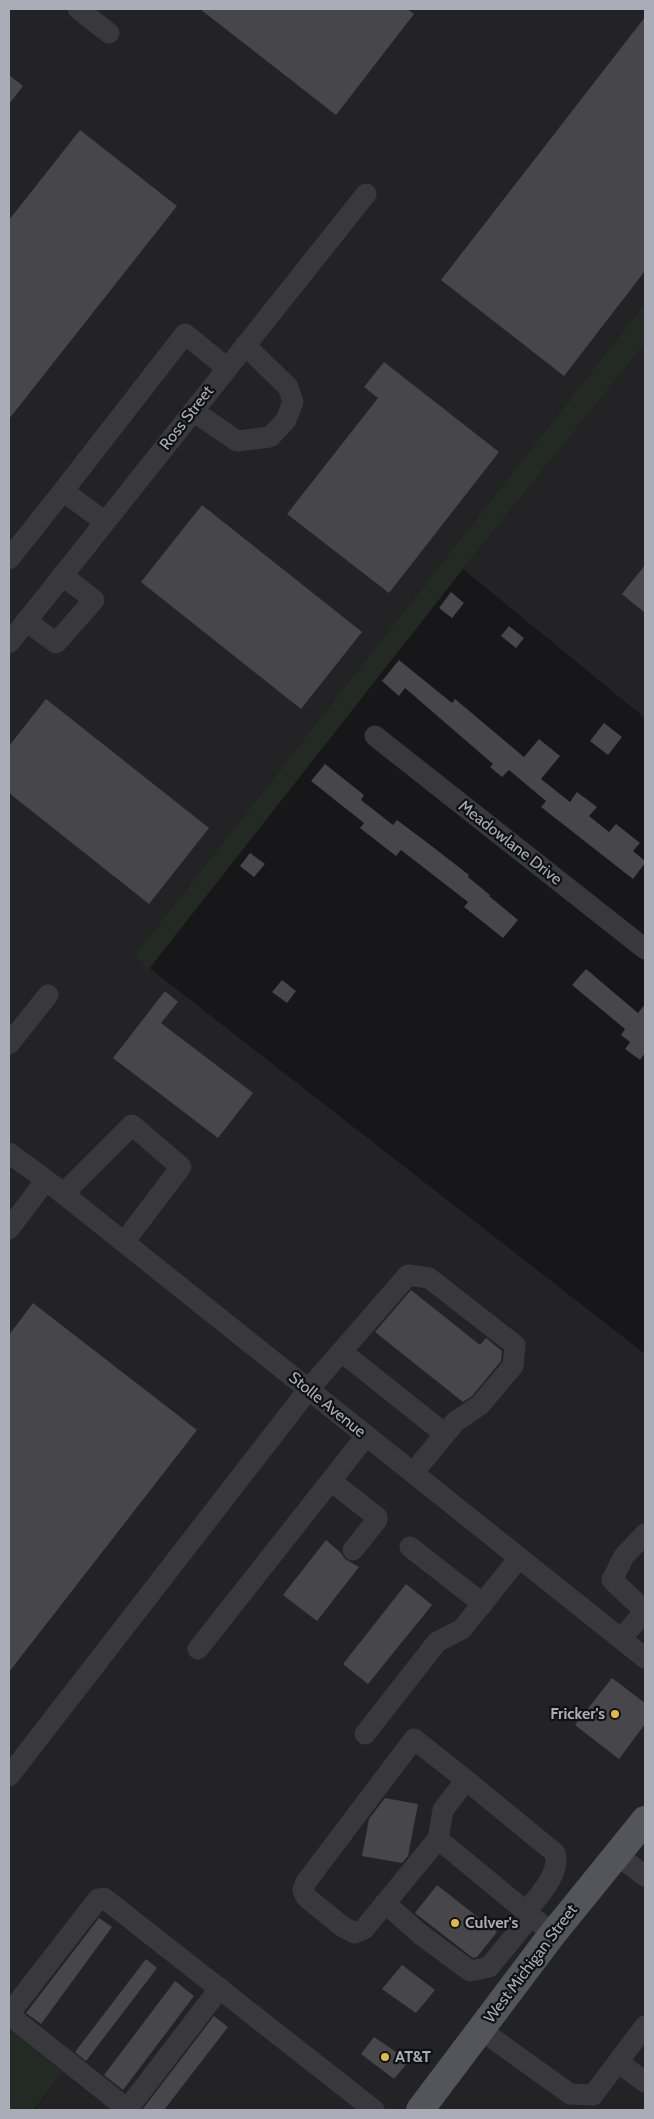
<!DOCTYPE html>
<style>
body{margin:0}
#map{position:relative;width:654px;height:2119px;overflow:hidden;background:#171618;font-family:Cabin,sans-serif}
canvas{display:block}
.frame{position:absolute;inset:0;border:10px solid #aaadb7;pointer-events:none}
</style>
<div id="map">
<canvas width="654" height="2119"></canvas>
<div class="frame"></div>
</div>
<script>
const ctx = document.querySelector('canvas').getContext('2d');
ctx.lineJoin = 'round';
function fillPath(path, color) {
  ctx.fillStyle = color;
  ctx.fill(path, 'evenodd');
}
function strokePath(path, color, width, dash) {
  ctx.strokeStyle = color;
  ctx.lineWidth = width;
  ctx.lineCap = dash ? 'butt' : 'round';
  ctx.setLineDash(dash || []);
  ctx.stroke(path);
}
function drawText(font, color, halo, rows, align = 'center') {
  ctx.font = font + ' Cabin,sans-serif';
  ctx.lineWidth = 4.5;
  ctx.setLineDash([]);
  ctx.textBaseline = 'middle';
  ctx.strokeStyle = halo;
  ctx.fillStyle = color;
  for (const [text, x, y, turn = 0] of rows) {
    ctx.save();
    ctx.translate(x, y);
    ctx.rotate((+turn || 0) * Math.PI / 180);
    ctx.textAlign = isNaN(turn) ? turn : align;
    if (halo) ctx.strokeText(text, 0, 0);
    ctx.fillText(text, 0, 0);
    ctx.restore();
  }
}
fillPath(new Path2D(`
 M9,9H645V303L134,956L645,1354V2110H35L63,2072L9,2029Z
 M645,344V718L463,569Z`), '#232225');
fillPath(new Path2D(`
 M645,303V344L463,569L149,969L134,956Z
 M9,2029L63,2072L34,2110H9Z`), '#232a24');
fillPath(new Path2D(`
 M200,9H407L414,14L336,115Z
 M645,17V271L564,376L441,280Z
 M9,75L23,86L9,104Z
 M80,130L177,206L9,419V220Z
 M384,362L499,452L389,593L287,514L378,398L364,387Z
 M202,505L362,632L301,709L141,582Z
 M645,565V613L622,594Z
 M451,592L464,603L452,618L439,608Z
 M509,626L524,638L516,648L501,636Z
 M399,660L452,703L455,699L524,757L539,739L560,756L541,779L570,802L577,792L597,807L589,816L609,832L616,824L640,843L633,851L645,861V863L633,879L541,807L546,801L509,770L502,777L490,767L493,764L405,688L399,696L382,681Z
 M46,699L209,828L149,904L9,793V746Z
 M604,723L622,737L608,755L590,741Z
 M325,764L364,795L361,800L393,825L397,820L429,844L469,875L468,877L490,895L489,896L518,920L503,938L464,907L468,902L401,850L396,856L360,828L364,823L311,781Z
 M250,853L265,864L254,877L240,866Z
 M586,969L638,1013L645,1004V1053L640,1060L625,1049L630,1042L621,1035L625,1029L572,985Z
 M282,980L296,991L287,1003L272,992Z
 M165,991L178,1002L161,1023L253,1093L218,1138L113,1058Z
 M411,1290L480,1345L486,1338L502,1351L501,1361L472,1396L463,1402L375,1332Z
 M33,1303L197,1430L9,1672V1335Z
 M326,1540L341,1553L345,1559L359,1567L317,1621L283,1595Z
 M406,1584L432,1605L368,1684L343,1664Z
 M612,1678L645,1703V1724L619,1759L575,1725Z
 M385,1798L418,1804L408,1856L402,1863L362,1856L369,1819Z
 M437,1885L497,1932L477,1957L473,1958L415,1913Z
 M99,1918L112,1927L41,2024L26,2013Z
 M146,1959L157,1968L86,2061L75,2052Z
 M402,1965L435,1990L416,2013L382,1989Z
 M175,1981L194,1996L123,2090L104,2075Z
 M214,2016L228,2027L164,2110H142Z
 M374,2037L409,2061L394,2079L361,2054Z`), '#46464b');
strokePath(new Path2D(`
 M78,9L109,33
 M193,411L237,441L270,437L286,420L293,402L288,387L245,345
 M105,522L63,491L185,334L227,368
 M9,559L63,491
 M26,621L56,643L94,600L62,575
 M9,643L366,194
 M375,736L645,949
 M9,1044L48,995
 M9,1153L46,1180L645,1658
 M63,1194L132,1125L181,1167L124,1242
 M9,1229L46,1180
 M342,1352L445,1434
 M331,1481L377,1517V1520L353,1550
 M645,1534L624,1556L612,1580L645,1611
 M410,1547L483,1604
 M621,1639L645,1611
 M198,1649L366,1436
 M365,1734L437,1642L462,1629L519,1558
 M9,1776L308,1390L408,1275L429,1278L515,1345L513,1366L480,1405L455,1422L413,1473
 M438,1839L364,1929L355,1933L343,1927L306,1897L303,1890L306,1882L414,1739L466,1780
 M617,1855L645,1876
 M385,1903L420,1934L470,1971L489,1967L531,1916
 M526,1912C538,1896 561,1874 555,1853L466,1780L443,1810L438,1839L553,1934
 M9,2014L98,1899L104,1898L374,2110
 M9,2015L126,2108L129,2107L220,1988
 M481,2030L570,2094L593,2095L645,2026
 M618,2062L645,2082`), '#38383d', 21);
strokePath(new Path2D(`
 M420,2110L551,1936L645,1820`), '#54555b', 28);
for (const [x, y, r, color] of [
 [615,1714,5,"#e0b947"],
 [455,1923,5,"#e0b947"],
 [385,2057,5,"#e0b947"]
]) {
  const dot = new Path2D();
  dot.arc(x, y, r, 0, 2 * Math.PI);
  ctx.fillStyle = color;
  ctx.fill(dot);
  strokePath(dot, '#111113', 2);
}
drawText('16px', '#aaadb7', '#111113', [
 ["Ross Street",187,418,-52],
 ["Meadowlane Drive",510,843,38],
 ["Stolle Avenue",327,1405,39],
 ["West Michigan Street",531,1964,-53]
]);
drawText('bold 16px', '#aaadb7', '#111113', [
 ["Fricker's",605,1714,"right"],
 ["Culver's",465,1923],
 ["AT&T",395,2057]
], 'left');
</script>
